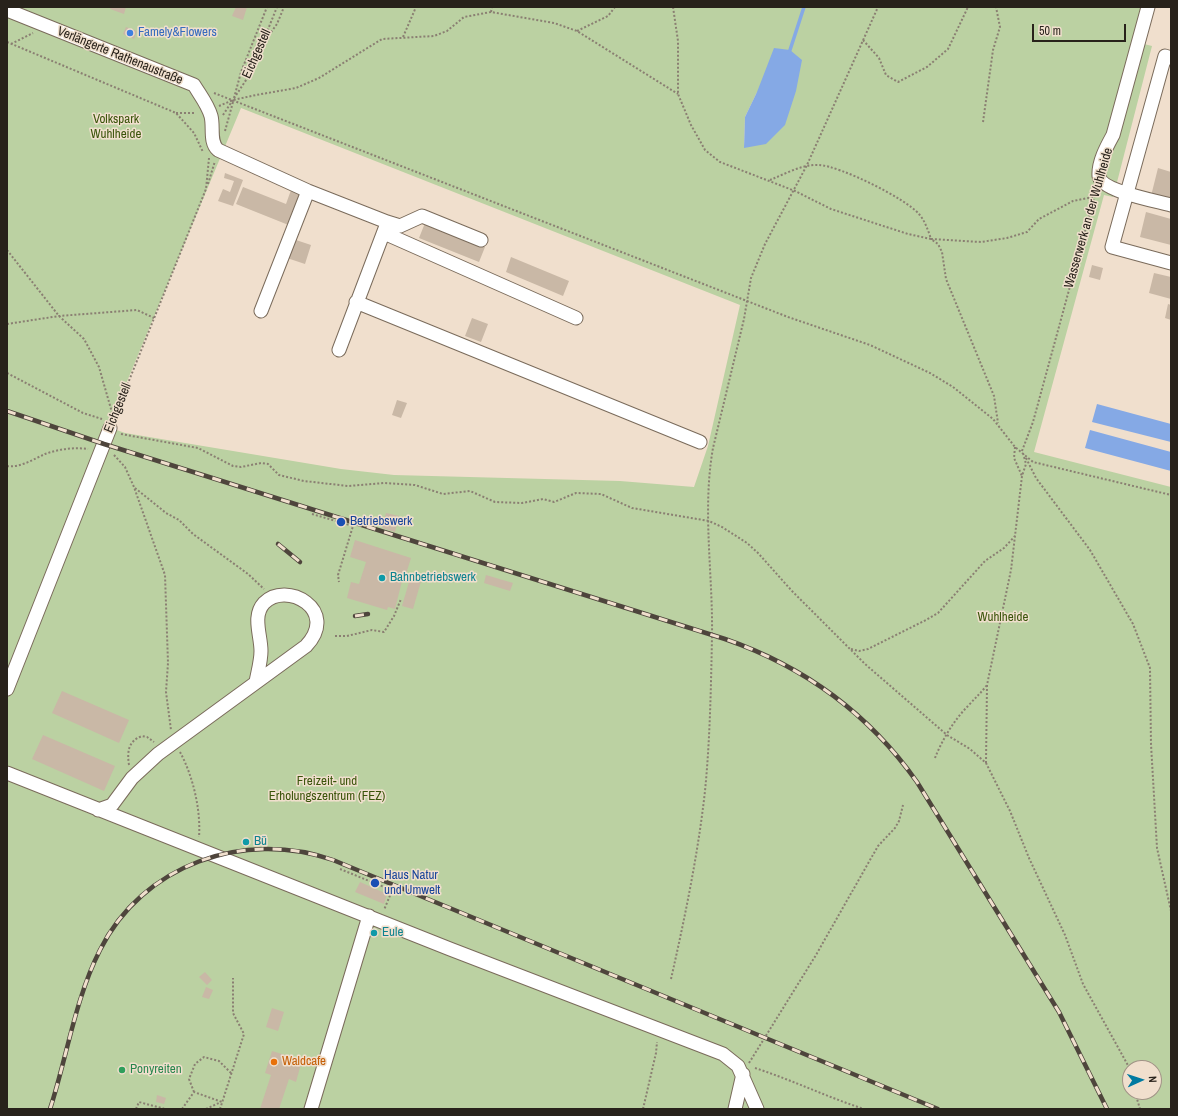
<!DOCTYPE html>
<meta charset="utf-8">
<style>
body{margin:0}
#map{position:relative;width:1178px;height:1116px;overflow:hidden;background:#f0dfcd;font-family:"Archivo Narrow",sans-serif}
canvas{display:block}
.frame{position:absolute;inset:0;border:8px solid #28221b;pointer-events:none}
.north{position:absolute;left:1122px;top:1060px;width:40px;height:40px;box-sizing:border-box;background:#f0dfcd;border:1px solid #a09386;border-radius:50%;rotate:87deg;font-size:11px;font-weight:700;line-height:16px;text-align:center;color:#28221b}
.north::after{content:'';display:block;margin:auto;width:14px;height:18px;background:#007aa1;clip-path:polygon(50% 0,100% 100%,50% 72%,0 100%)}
.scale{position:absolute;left:1032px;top:24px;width:94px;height:18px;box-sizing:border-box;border:2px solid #28221b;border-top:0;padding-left:5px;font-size:12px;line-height:14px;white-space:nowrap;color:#28221b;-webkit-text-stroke:3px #f0dfcd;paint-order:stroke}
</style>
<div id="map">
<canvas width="1178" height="1116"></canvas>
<div class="frame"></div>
<div class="north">N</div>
<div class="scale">50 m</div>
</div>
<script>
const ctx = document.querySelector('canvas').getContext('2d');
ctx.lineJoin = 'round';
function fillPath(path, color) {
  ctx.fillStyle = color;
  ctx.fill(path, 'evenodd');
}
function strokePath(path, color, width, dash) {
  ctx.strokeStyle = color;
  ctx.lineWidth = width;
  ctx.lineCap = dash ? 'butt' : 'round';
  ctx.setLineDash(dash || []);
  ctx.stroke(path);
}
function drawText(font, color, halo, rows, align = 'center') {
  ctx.font = font + ' "Archivo Narrow",sans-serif';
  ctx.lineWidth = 3;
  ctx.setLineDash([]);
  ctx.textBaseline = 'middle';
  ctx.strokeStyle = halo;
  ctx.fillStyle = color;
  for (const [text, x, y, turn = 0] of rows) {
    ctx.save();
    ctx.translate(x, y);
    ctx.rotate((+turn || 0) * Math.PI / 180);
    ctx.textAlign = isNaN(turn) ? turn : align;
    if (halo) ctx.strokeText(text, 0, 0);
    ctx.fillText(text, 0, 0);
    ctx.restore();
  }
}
fillPath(new Path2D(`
 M7,7H1153L1144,44L1152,46L1115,190L1113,197L1104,195L1034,452L1171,487V1109H7ZM757,92L744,147L745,117ZM241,108L740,305L708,446L694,487L620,481L394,475L341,469L125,433L108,427ZM1130,1068H1154V1092H1130Z`), '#bbd1a2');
fillPath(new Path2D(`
 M774,48L790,50L802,60L796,91L785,125L766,144L744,148L745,117L757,92Z
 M1097,404L1171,424V442L1092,422Z
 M1090,430L1171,452V471L1085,448Z`), '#85a9e5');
strokePath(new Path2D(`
 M790,50L804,7`), '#85a9e5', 3.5);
fillPath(new Path2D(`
 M111,7H126L124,14L110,9Z
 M236,7H247L243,20L232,16Z
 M126,27L137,31L134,39L123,34Z
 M1158,168L1171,172V202L1151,196Z
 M225,173L243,180L233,206L218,201L223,189L230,192L234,181L224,178Z
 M243,187L286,204L291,190L303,195L291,226L236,204Z
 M1146,212L1171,219V245L1140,237Z
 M425,223L485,247L479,262L419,238Z
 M293,239L311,245L305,264L287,258Z
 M511,257L569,281L563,296L506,272Z
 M1092,265L1103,268L1100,280L1089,277Z
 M1154,273L1171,277V299L1149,293Z
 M1168,304L1171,305V320L1165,318Z
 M472,318L488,324L481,342L465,336Z
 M397,400L407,403L401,418L392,415Z
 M386,513L399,516L395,532L382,528Z
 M355,540L411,558L406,574L404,573L395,609L388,607L387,610L347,598L351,582L359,584L366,562L350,557Z
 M411,575L422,578L413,609L402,606Z
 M486,575L513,583L510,591L484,583Z
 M62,691L129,720L119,743L52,713Z
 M43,735L115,766L104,791L32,759Z
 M360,882L387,894L384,904L355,892Z
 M205,972L212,980L207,985L199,977Z
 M206,987L213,990L209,999L202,997Z
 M272,1008L284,1012L278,1031L266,1027Z
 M272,1051L302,1060L296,1082L289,1079L279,1109H260L271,1075L265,1073Z
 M157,1095L166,1098L164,1104L156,1102Z`), '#c9b8a6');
const minor = new Path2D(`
 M1148,7L1113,135C1107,146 1098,162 1099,176C1101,191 1157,201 1171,205
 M7,10L194,85C200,95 208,105 211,116C214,127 209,142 218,150L308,191L387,222L400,226L422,216L481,240
 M1171,58L1165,56L1112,247L1171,263
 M384,233L576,318
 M356,302L700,442
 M261,311L308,191
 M339,350L386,226
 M7,689L110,428
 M7,773L450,949L723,1054L738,1066L757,1109
 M98,810L112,805L132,778L158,754L306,646C340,610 286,580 264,603C252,616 261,635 261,651C261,661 258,671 256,682
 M311,1109L369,916
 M735,1109L743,1074`);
strokePath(minor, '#7a6b5b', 15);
strokePath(new Path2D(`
 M673,7L678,41V94L691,125L705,150L720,162L795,191L831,209L908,234L931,239L938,244L942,252L946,279L994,396L998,423
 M491,12L492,7
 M577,31L608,16L615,7
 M403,37L416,7
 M863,40L879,58L886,75L898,82L927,67L948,49L968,7
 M7,42L176,113L194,133L203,152
 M264,42L277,24L284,7
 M11,44L33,33
 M214,93L788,317L870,345L930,373L953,387L993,419L1015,447L1033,462L1171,495
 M234,98L241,72L267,7
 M219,106L233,100L256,95L296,88L319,78L382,39L434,36L447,31L464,17L491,12L554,23L577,31L678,94
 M176,113H196
 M223,115L250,74L277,7
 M983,122L993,50L1000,27L996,7
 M225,131L233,102
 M770,180C785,174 802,164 819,165C840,166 905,198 919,214C925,221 928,230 931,239L981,242L1007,238L1027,232L1039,219L1073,201L1093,197
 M208,184L215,161
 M7,250L59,316L84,339L99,367L113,416
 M7,324L59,316L137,310L154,318
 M7,373L83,413L102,419
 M114,418L206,189L209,158
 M121,434L198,448L233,466L241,467L261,463L268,464L279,475L304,481L348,486L384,483L415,485L443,494L470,491L495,502L522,503L543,499L554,502L576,493L601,494L632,508L709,521L722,527L747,543L758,553L792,591L865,664L947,735L970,749L986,763L1010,811L1029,858L1065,935L1083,984L1130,1069
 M1015,447L1014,458L1022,476
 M1022,451L1033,422L1096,191
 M114,455L125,467L134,487L165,575L168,663L166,692L171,730
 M1026,458L1036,478L1090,550L1133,624L1150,668L1151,744L1157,848L1171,911
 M7,466C20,468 34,459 45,454C59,449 74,447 88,449
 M135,488L166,513L179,520L193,534L248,574L264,589
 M312,514L353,526L338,575L339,582
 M335,636H347L372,630L384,632L394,616L401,599
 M851,649L859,651L868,649L926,620L938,613L985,561L1004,548L1015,536
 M180,752C193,776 201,810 199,837
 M935,758C942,740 954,720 968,706C975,698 981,693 987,685
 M986,763L987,685L1011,570L1022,476L1026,464L1023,453
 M129,765C127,752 128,741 142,736L147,737L154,742
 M340,869L389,889L391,893L384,910
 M671,979C685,917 698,854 705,791C710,740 711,687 712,636C713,574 702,510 713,448L744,319L751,278L765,244L807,165L878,7
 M749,1063L816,955L878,846L895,828L899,821L903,805
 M755,1068C792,1080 827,1097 864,1109
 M194,1092L189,1079L195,1064L204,1057L219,1061L231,1073
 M1135,1092L1140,1109
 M136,1109L139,1102L165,1109
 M182,1109L194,1092L222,1102
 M206,1109L221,1102
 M220,1109L244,1034L233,1013V978
 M643,1109L656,1053L657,1042`), '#8a7f72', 2, [2, 2]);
strokePath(minor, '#fff', 13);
const rail = new Path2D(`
 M7,411L104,444L725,639C803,666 869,714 917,782L1059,1012L1107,1109
 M278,544L300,562
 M355,616L368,614
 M50,1109C67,1057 75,999 100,950C142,865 244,829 333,860L938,1109`);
strokePath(rail, '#4e453c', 4.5);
strokePath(rail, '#f0dfcd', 3, [9]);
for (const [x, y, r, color] of [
 [130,33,4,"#3f7fe0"],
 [341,522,5,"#1a4fb4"],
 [382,578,4,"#0f9aa8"],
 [246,842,4,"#0f9aa8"],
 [375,883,5,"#1a4fb4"],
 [374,933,4,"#0f9aa8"],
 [274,1062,4,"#e8710a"],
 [122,1070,4,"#2e9e5b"]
]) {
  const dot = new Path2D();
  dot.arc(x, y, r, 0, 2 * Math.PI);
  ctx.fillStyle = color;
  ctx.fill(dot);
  strokePath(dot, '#f0dfcd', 1.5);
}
drawText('13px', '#366cbe', '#f0dfcd', [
 ["Famely&Flowers",138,33]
], 'left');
drawText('13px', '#28221b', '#f0dfcd', [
 ["Eichgestell",257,54,-66],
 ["Verlängerte Rathenaustraße",120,56,22],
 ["Wasserwerk an der Wuhlheide",1089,218,-74],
 ["Eichgestell",118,408,-68]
]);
drawText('13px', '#3a540a', '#f0dfcd', [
 ["Volkspark",116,120],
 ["Wuhlheide",116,135],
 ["Wuhlheide",1003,618],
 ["Freizeit- und",327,782],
 ["Erholungszentrum (FEZ)",327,797]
]);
drawText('13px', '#164399', '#f0dfcd', [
 ["Betriebswerk",350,522],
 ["Haus Natur",384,876],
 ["und Umwelt",384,891]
], 'left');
drawText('13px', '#0d838f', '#f0dfcd', [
 ["Bahnbetriebswerk",390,578],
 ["Bü",254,842],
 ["Eule",382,933]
], 'left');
drawText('13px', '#c56008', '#f0dfcd', [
 ["Waldcafe",282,1062]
], 'left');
drawText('13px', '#27864d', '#f0dfcd', [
 ["Ponyreiten",130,1070]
], 'left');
</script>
